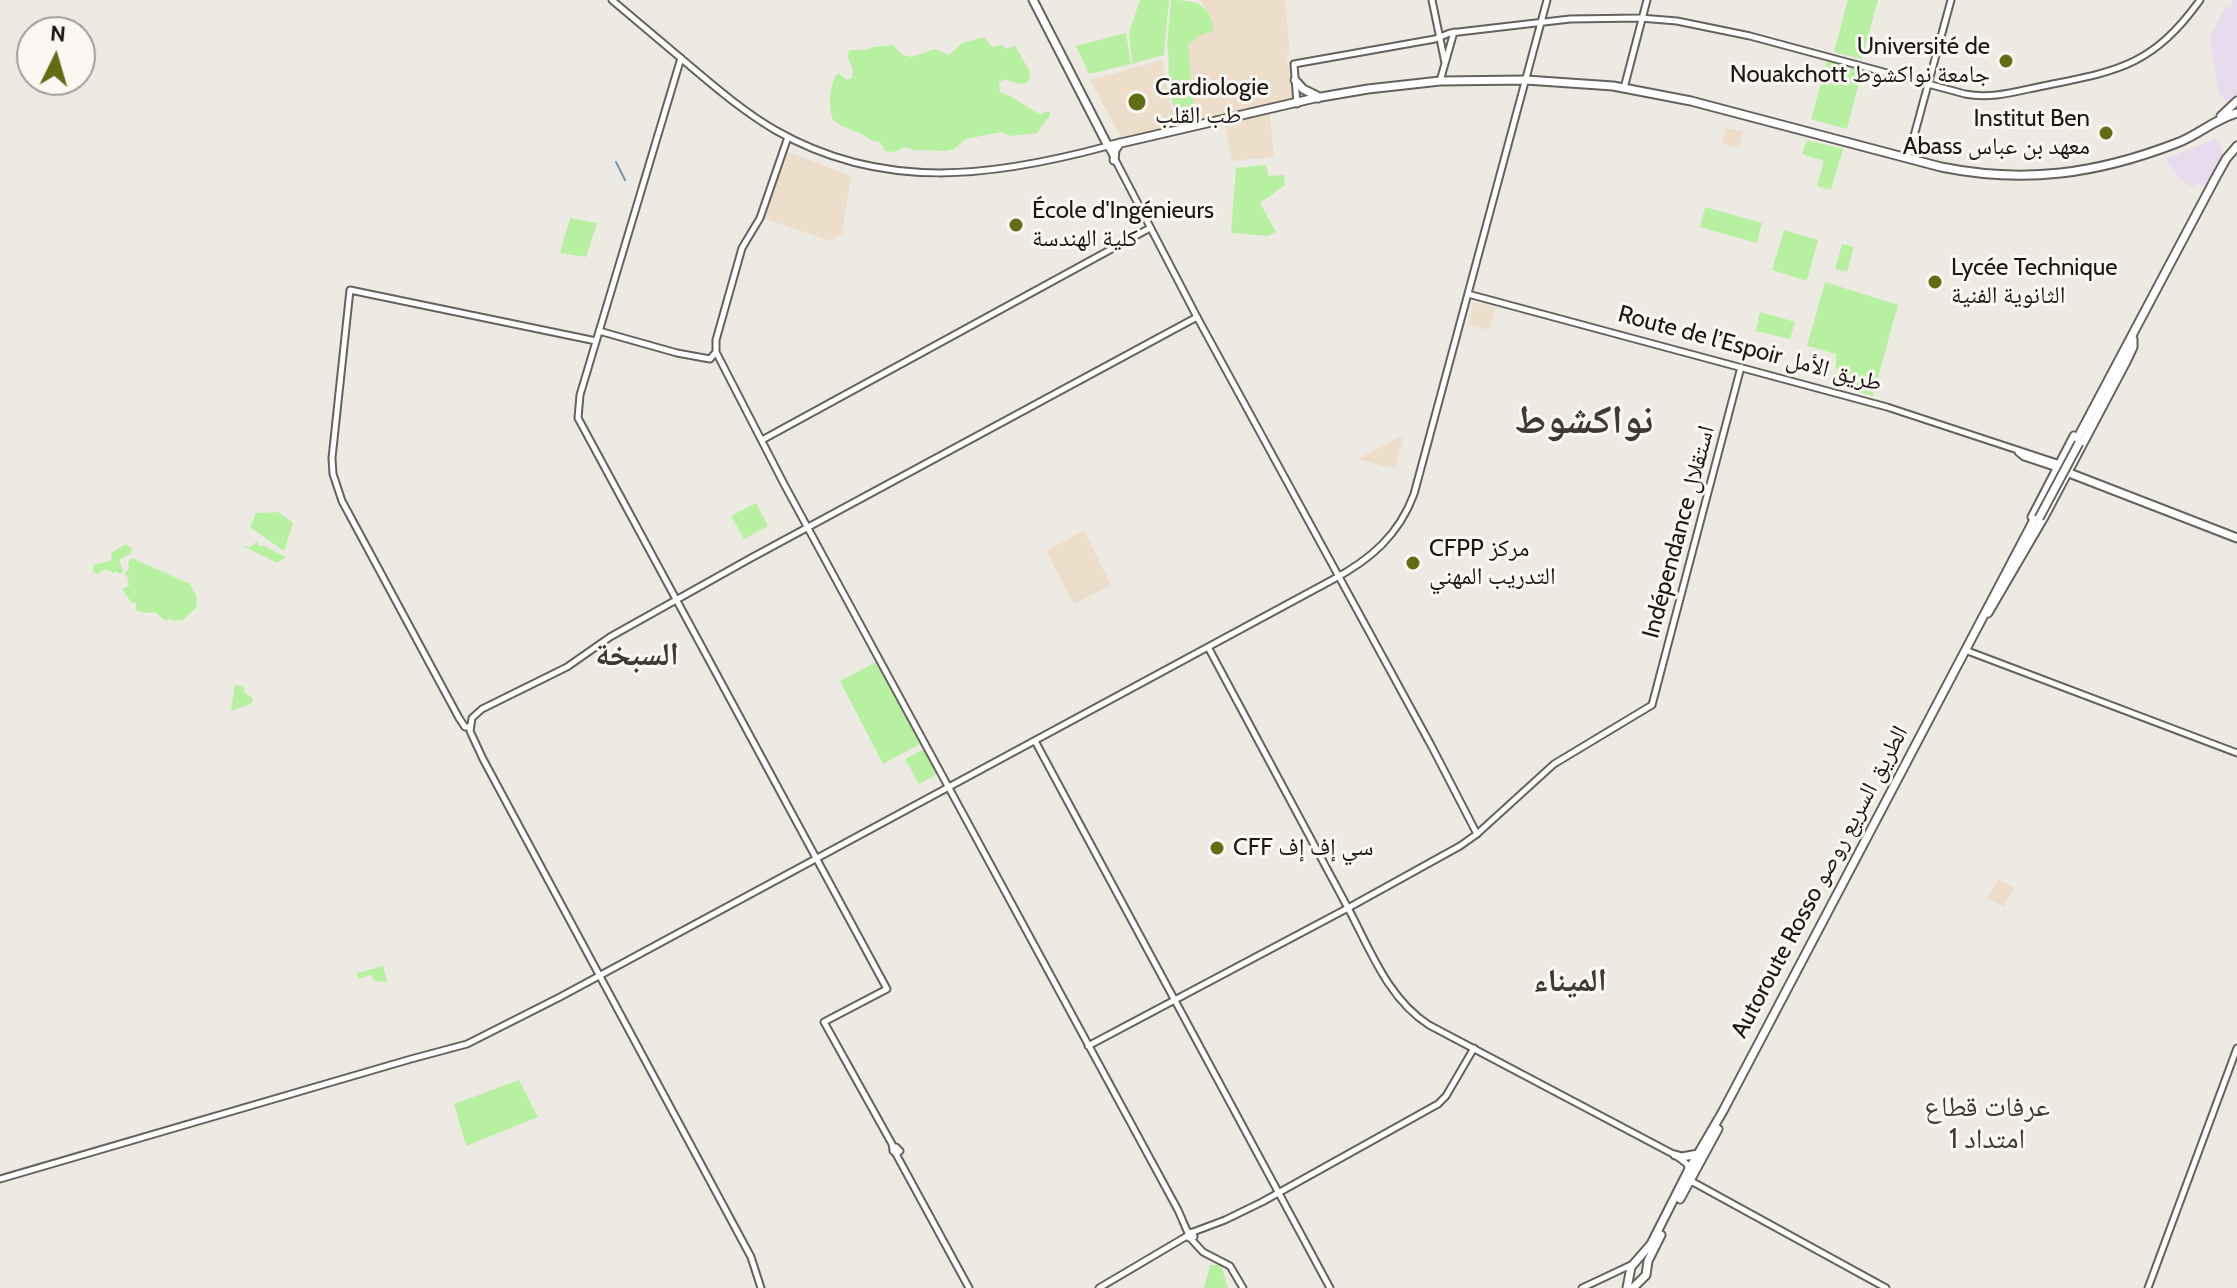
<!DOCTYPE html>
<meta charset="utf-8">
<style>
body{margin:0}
#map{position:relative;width:2237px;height:1288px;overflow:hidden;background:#edeae4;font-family:Cabin,sans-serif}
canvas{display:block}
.north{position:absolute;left:16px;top:16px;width:80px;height:80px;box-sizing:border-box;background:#fbf7f2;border:2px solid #a19e9a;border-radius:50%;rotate:5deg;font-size:22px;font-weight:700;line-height:32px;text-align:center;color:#1a1817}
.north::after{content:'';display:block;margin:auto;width:28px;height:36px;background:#626c14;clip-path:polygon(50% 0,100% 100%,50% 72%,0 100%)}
</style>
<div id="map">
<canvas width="2237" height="1288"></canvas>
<div class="north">N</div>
</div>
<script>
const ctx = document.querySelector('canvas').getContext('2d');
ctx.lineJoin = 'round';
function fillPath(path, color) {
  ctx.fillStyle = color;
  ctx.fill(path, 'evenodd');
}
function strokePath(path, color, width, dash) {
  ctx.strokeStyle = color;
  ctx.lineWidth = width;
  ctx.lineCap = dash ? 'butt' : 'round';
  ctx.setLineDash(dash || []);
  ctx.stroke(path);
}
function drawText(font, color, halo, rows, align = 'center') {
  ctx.font = font + ' Cabin,"Noto Naskh Arabic",sans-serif';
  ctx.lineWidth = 6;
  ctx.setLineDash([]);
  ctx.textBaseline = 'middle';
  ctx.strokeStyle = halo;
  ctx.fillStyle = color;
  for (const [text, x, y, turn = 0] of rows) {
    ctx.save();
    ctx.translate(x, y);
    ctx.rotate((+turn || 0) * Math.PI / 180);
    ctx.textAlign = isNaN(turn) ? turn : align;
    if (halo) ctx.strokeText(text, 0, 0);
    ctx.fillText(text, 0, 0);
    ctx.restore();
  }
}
fillPath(new Path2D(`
 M2234,0H2237V94L2227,103L2219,93L2209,37L2226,7L2230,8Z
 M2215,139L2222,147L2223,155L2205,186L2198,184L2195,188L2182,181L2167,163V158Z`), '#e9dbee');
fillPath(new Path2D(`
 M1200,0H1285L1290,53L1287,55L1288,66H1290L1294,100L1195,123L1188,44L1213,21Z
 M1162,60L1176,127L1122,139L1090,80Z
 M1270,113L1274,157L1232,161L1225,124Z
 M1726,128L1743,132L1739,148L1722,144Z
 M786,151L851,176L842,234L829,241L763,218Z
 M1474,302L1495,307L1489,330L1468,324Z
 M1399,437L1403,439L1395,469L1358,459Z
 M1084,530L1111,585L1074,604L1046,551Z
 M1998,879L2014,888L2004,907L1987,898Z`), '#ecdecb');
fillPath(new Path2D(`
 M1140,0H1169L1164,55L1132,64L1129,32Z
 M1171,0C1194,0 1210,3 1214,30L1199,36L1188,44L1195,123L1178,127C1174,112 1171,97 1169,81C1168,69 1170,58 1167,47Z
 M1848,0H1878L1862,59L1834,52Z
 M1126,33L1131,64L1089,74L1076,46Z
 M981,38H985L992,47L1002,45L1005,49L1015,46L1029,70L1030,78L1026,83L1018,84L1005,79L999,83L1000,92C1017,98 1025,107 1040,114L1049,111L1050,115L1037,133L1010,136L1001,132L966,139L954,149L947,151L913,150L905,147L895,152L885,151L880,142C871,142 871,139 863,135C852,129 842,128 833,120C828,107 829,84 838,73L847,80L852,78L853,71L847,55L850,50H865L874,47L892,45L903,55L912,57L935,49L949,55L962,43Z
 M1827,61L1862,71L1847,129L1811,119Z
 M1807,140L1843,149L1831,190L1817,186L1824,161L1802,154Z
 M1266,165L1268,176L1284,175L1285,185L1260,203L1276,232L1268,236L1231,233L1236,168Z
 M1705,207L1762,223L1757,243L1700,227Z
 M570,218L597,223L586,257L560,253Z
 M1784,230L1818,240L1807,281L1772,270Z
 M1842,244L1854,247L1847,272L1835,269Z
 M1825,282L1898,305L1873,396L1848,389L1852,375L1836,370V354L1807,346Z
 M1760,312L1795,322L1790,339L1756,331Z
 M756,503L768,526L744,539L731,516Z
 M257,510L260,513L278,512L293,523L284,551L250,527L256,513H258Z
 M257,541L259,546H264L286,557L277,563L241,545L251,547Z
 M126,544L132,549L130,554L119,560L123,571L120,574L115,571L114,573L106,569L97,574L93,572L94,565L112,560L111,553Z
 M132,558L190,584L196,595L197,607L183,620L172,621L171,618L166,621L155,612L144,613L136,610V603L131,602L122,589L129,586L127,576L124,574L129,569L128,562Z
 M876,662L920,744L883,764L840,681Z
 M235,685L243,686L245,693L253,698L251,704L231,711Z
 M924,749L937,774L919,784L905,759Z
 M383,966L387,982L374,981L372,975L358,979L357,973Z
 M519,1080L538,1117L466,1146L454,1104Z
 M1210,1265H1221L1228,1288H1204Z`), '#b8f0a2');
strokePath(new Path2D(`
 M616,162L625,180`), '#7496b2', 2);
const tertiary = new Path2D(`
 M1432,0L1445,63
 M681,58L580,395L578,418L887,989L824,1022L892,1144L893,1150
 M1440,81L1454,32
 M1624,88L1647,0
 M1297,104L1294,64L1435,39L1450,33L1570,19L1640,18L1677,21L1750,36L1965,94C1990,99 2014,92 2038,87C2116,71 2151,68 2200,0
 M788,137L760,218L742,248L716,340V352L784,484L1178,1210L1188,1233L1193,1232L1194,1237L1189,1238L1188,1233
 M1908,158L1951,0
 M1468,294L1887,407L2060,464
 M599,331L677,353L710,359L715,353
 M762,440L1150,228
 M2018,452L2024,457L2057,468
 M1965,650L2237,753
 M470,727H465L459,718L342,501L333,474L332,458L350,290L596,341
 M1035,741L1330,1288
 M1477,834L1554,764L1652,705L1741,367
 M1088,1046L1348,908L1208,647
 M896,1147L900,1151L896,1154L893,1151Z
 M896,1154L969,1288
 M0,1179L411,1059L467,1044L560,997L1332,580C1370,560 1399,535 1414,494L1547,0
 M1691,1181L1886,1288
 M1193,1232L1225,1220L1262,1202L1438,1104L1446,1096L1474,1048
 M1191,1239L1203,1252L1230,1266L1243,1288
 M761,1288L751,1257L483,759L470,731L472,718L482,709L567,667L610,637L751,558L1197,317
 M1099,1288L1187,1236
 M2148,1288L2237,1048`);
const secondary = new Path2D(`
 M612,0C640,24 668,47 696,71C721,92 746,113 775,130C883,192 993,177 1108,146L1197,317L1432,747L1477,834L1460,846L1348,908C1370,949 1388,999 1429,1025L1675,1155L1687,1164L1689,1172
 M1582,1288L1633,1264`);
const trunk = new Path2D(`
 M1033,0L1108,146L1315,98L1368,89L1440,81L1526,80L1613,86L1691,101L1941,167C2025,184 2097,174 2177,143C2198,135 2215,119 2237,113
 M1295,80L1303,89L1317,96L1318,98
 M2221,116L2237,101
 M1114,160L1115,150L1120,143
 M2076,441L2216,177L2226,159L2237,146
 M2064,471L2237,538
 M2032,517L2074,436
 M1988,613L2044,517L2127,360L2133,347V339
 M1675,1155L1682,1157L1698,1154
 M1680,1199L1718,1129
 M1627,1288L1631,1267L1651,1244L1688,1171L1723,1111L2036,516
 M1633,1288L1646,1275L1648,1261L1661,1235`);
strokePath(tertiary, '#65625d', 9);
strokePath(secondary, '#65625d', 9);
strokePath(trunk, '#65625d', 11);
strokePath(tertiary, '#fff', 5);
strokePath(secondary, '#fff', 5);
strokePath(trunk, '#fff', 7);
const trunkBridge = new Path2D(`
 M2039,518L2079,443`);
strokePath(trunkBridge, '#65625d', 11, []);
strokePath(trunkBridge, '#fff', 7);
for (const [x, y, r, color] of [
 [2006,61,8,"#626c14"],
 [1137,102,10,"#626c14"],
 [2106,133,8,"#626c14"],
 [1016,225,8,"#626c14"],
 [1935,282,8,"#626c14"],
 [1413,563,8,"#626c14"],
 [1217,848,8,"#626c14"]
]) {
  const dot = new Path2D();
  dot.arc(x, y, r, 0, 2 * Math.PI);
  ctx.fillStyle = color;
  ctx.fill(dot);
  strokePath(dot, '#fbf7f2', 3);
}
drawText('24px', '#1a1817', '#fbf7f2', [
 ["Université de",1990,47,"right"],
 ["Nouakchott جامعة نواكشوط",1990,75,"right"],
 ["Cardiologie",1155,88],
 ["طب القلب",1155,116],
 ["Institut Ben",2090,119,"right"],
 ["Abass معهد بن عباس",2090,147,"right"],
 ["École d'Ingénieurs",1032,211],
 ["كلية الهندسة",1032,239],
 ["Lycée Technique",1951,268],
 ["الثانوية الفنية",1951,296],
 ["CFPP مركز",1429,549],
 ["التدريب المهني",1429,577],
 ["CFF سي إف إف",1233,848]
], 'left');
drawText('24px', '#1a1817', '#fbf7f2', [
 ["Route de l’Espoir طريق الأمل",1750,349,15],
 ["Indépendance استقلال",1679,532,-75],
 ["Autoroute Rosso الطريق السريع روصو",1820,882,-62]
]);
drawText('28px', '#3d3a36', '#fbf7f2', [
 ["عرفات قطاع",1987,1108],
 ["1 امتداد",1987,1140]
]);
drawText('bold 32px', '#3d3a36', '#fbf7f2', [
 ["السبخة",637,656],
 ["الميناء",1570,982]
]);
drawText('bold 40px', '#3d3a36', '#fbf7f2', [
 ["نواكشوط",1584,421]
]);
</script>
